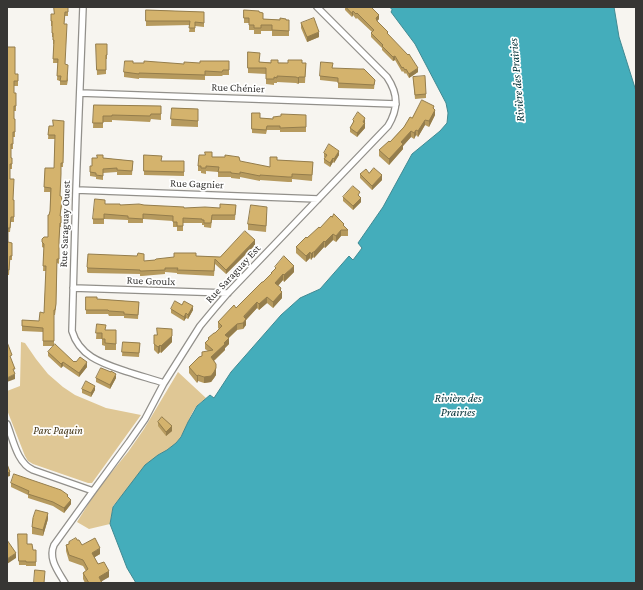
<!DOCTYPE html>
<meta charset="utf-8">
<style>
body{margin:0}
#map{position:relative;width:643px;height:590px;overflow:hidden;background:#f7f5f0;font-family:"Crimson Pro",serif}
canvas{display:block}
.frame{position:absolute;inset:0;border:8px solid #373634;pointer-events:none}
</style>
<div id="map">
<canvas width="643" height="590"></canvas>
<div class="frame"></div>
</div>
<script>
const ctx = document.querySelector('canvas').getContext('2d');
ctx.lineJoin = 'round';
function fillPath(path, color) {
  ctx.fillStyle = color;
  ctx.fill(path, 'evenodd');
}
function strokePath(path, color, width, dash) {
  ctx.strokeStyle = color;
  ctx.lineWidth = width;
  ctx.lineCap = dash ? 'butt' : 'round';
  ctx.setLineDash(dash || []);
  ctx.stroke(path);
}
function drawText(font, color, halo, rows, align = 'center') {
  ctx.font = font + ' "Crimson Pro",serif';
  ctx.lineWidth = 3.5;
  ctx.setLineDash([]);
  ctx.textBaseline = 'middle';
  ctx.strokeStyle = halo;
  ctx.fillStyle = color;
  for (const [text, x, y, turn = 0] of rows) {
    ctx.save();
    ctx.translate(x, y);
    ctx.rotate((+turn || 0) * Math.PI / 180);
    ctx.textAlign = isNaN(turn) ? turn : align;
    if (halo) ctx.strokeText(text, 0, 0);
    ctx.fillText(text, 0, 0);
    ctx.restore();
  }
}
fillPath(new Path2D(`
 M21,342L25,343L36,359L48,374L63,387L75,395L106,408L141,415L92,483H88L33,464L28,461L25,456L7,410V391L20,386Z
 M178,372L206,398C203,401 199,403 196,407C188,417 186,433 176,443C172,448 164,452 158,455L113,506L110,524L89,529L77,522L97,490L128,452L144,429Z`), '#dfc795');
const water = new Path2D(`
 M390,7H614L619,37L636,91V583H136L127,568L110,524L113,507L145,465L158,455L167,450L176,443L181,437L188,422L197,406L210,395L214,398L231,372L281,315L300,298L320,289L349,256L353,260L362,248L358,243L383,207L412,154L440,131L447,123L448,113L446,103L415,44L391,12L392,10Z`);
fillPath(water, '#44adbb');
strokePath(water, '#408992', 1);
const street = new Path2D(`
 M83,7L76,190L72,331C80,358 105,364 128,372C140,376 152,379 164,383
 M80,93L396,104
 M76,190L318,199
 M73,288L228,293
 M7,424C13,439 17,463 33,470L93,491
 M65,583C58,571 48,559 54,545L93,491L129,442L145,419L164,383L200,326L215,308L228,293L388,126C398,109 399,95 387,77L317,7`);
strokePath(street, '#92908b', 8);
strokePath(street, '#fff', 5.5);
fillPath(new Path2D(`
 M68,7V16H65L64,24L65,64L68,80L67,85H60V81L57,80L58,63H53L54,44H53V37H52V26H51V21L54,14Z
 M345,7H371L379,19L377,21L418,72L409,78L406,73L405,74L403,71L402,72L395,60L393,61L382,50V48L371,37V33L372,32L357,18L356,19L353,15L352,17L345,10Z
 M146,10L204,12V27L195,26V32H189L190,25L146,26Z
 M244,10L259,12L263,19L289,20V36H272V31H261V34H254V30H249V23H244Z
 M301,23L319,37L307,42L301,28Z
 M96,44H107V59H106V74L97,75Z
 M7,47L15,74H18V86H14V93H16V111H14V119H15V137H13V149H11V158H12V169H10V179L13,200H14V222H11L10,232H8V242L12,247V260H10L9,275H7V282Z
 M248,52L260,62L288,63H306L305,83H299L298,84L296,83L277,82V83H274V85L266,84V74L248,73Z
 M229,61V75H223L222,76H205V80L139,78V79L124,77V72L133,63L184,64L200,63Z
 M332,68L375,80L374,89L338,88V82L320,80V76Z
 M413,77L426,94V98L415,99Z
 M94,105L161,106V120L151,119L150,122L112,120V122H103V128H93Z
 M172,108L198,109V127L171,126Z
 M434,109L435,115L429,127L425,125L418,137L416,135L414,139L411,137L403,146V149L389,165L379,156V150L390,142L412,118Z
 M252,113L260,118L273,119L306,115V132H280V130H267L266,134L252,133Z
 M353,120L365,122V128L357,137L350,132V128L353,123Z
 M64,121L63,167H61L60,196L62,205L60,216H61V227H60L59,244V264L57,263L56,308L55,315H54V346L74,362L87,367L79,377L63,366L61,368L48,356V352L54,346H43V332L22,331V320L39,321L44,313L46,271H43L44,248L42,247V239L48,237L50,211V192H44L45,168H54L55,139H48L49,126H53Z
 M324,153L339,155L334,163L333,162L330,167L324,163V159L325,158L324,157Z
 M144,155L162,161H184V176L144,175Z
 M212,157L270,167L277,160L313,162L312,181L292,179V182H288L260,180V181L240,177V179L231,178V177H218V172L206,171V174L201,173V171H198V166Z
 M103,158L133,161L132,175H117V172L103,173V180L96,179V177L90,176V166H92Z
 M369,173L382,180L372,190L360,178V174Z
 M343,197H360L361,202L353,210L343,201Z
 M105,204L120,205H144L184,208H220L236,205L235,220H212L211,228L204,227V225H202V223H183V231H177V227H173V221L143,219V223H128V220L104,219V224H93V219Z
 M267,213L266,232L248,230V224Z
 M344,227L348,230V236H341L336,242L333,240L325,248L324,247L314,258L313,257L311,260L310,258L306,262L296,253V247L307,238L320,228Z
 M255,245L226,274L215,264L214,276L177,274V273L165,272V274L142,276H140V274L88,273L87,272V267L144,261L155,260L196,256L220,257Z
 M275,267L294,272L284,282L283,280L278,286L281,291L282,298L273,308L267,303L259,310L257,308L246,320V325L243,329L237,330L229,338V344L225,348V350L214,361L216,364V375L214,378L211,382L204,383L198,381L197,383L189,373V367L208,351L205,349V343L208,340V338L215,333L219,329L218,328V322L236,308L263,282L271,274V273L275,269Z
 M86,297L97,299L139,302L138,319L124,318V316H109L108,314H86Z
 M171,309L193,310L188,319L186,318L184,321L171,313Z
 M97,324L105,330H116V350H105V346L102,345V339H96Z
 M154,335L172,342L161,353L160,352L158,354L154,350Z
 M123,342L140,343L139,357L122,356Z
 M111,372L116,378L110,389L96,382V378Z
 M82,389L95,390L91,397L82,393Z
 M158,422L172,431L166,436L158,426Z
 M11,483L68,497L71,504L64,513L53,506L28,498V495L11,487Z
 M48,519L43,536L32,534V527Z
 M18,538L27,544L33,550H36V566H26V565H19Z
 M77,540L82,545L100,554L94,557L98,564L109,577L101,581L102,583H85L83,579V573L86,571L83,566L69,561L66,551V545L69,544V542Z`), '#b69a5e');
fillPath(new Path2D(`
 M353,11V15L352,17V13Z
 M379,15V19L376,22V18Z
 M319,32V37L307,42V37Z
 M395,56V60L393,61V57Z
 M418,68V72L409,78V74Z
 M299,77V83L298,84V78Z
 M434,106V111L435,110V115L429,127V121Z
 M365,118V122L363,126V122Z
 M425,120V125L418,137V131Z
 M365,123V128L357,137V133Z
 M416,130V135L414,139V133Z
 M411,131V137L403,146V149L389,165V159L401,142Z
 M339,151V155L334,163V159Z
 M333,158V162L330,167V163Z
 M382,175V180L372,190V186Z
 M361,198V202L353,210V206Z
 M341,230V236L336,242V236Z
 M333,234V240L325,248V242Z
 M255,240V245L226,274V270Z
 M324,241V247L314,258V252Z
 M310,252V258L306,262V256Z
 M313,252V257L311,260V254Z
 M294,266V272L284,282V275Z
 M283,274V280L275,289V283Z
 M281,288V293L282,292V298L273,308V302Z
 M267,297V303L259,310V304Z
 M257,302V308L246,320V325L243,329V323L244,317Z
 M193,306V310L188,319V315Z
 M186,313V318L184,321V317Z
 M237,324V330L225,341V335Z
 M172,329V342L161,353V346Z
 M229,338V344L225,348V350L211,363V357Z
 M160,345V352L158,354V347Z
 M63,362V366L61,368V364Z
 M87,362V367L79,377V373Z
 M216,368V375L214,378L211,382L204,383V377Z
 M15,374V379L7,382V378Z
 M116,374V378L110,389V385Z
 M198,375V381L197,383V376Z
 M95,386V390L91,397V393Z
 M172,426V431L166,436V432Z
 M10,472V476L7,477V473Z
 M71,500V504L64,513V508Z
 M48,513V519L43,536V530Z
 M100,548V554L92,559V553Z
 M16,553V558L7,564V559Z
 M109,571V577L99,583V577Z`), '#947d4c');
const building = new Path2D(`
 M54,7H68V12H65L64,24H67L65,64L68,65L67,81H60L61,76H57L58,59H53L54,40H53V33H52V21H51V14H54Z
 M346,7H371L379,15L376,18L377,21L388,32L387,33L408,55L409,54L418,68L409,74L406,69L405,70L403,67L402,68L395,56L393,57L382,46L383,45L371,33L374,30L357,13L356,14L353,11L352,13Z
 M146,10L204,12V23L195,22V28H189L190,21H146Z
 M244,10L259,11V12L263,13V19L280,20V18L286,19V20H289V31L272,30V25H261V28H254V25H249V18H244Z
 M314,18L319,32L307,37L301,23Z
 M96,44H107V55H106V70H97Z
 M7,47H15V74H18V81H14V93H16V106H14V119H15V132H13V144H11V158H12V164H10V179H14L13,200H14V217H11L10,228H8V242L12,243V256H10L9,270H7V278Z
 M248,52L260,53L259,62L271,63V60H278V63H288V60H302V63H306L305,77H299L298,78L296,77L277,76V78L274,77V79H266V68H248Z
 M125,61H133V63H144V61L184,64V62L200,63V61H229V70H223L222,72L205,71V75L139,73V74L124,72Z
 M321,62L333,63L332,68L359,69H364L375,80L374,85L338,83V78L320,76Z
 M425,76L426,94L415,95L413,77Z
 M422,100L434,106L433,108L435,110L429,121L425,120L418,131L416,130L414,133L411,131L401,142L403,144L389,159L379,150L389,141L390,142L404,127L410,117L412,118Z
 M94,105L161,106V114H151L150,116L112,115V116H103V123H93Z
 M172,108L198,109V121L171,119Z
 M358,112L365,118L363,122L365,123L357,133L350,128L354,121L353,120Z
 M252,113H260V118L273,119V117L281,116V114L306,115V127L280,128V126H267L266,130L252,129Z
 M53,120L64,121L63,163H61V174L60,196H61L62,200L60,216H61V223H60L59,240V259H57L56,304L55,310H54V341H43V328L22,326V320L39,321L40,312L44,313L46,266H43L44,244L42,242V239L44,237H48V215H49L50,211L51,188L44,187L45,168H54L55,135H48L49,126H53Z
 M329,144L339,151L334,159L333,158L330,163L324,159L327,155L324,153Z
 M205,152H212V157H225V155L239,157L240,161L270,167V157H277V160L313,162L312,175L292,174V177H288L260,175V176L240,172V174L231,173V172H218L219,167L206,166V168H201V166H198L199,155H205Z
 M97,155H103V158L133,161L132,171L117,170V168L103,169V176L96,175V173L90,172V166H92V158H97Z
 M144,155L162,156L161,161H184V172L144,171Z
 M374,168L382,175L372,186L360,174L366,169L369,173Z
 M353,186L360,192L358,195L361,198L353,206L343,197Z
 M95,199L105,200V204H120V205L139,204L144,205L184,207V208L205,207L220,208V204L236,205L235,215H212L211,223H204V220H202V219L183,218V226H177V222H173V216L143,214V219L128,218V216L104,214V219H93Z
 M251,205L267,207L266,226L248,224Z
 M334,214L344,224L343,225L348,230H341L336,236L333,234L325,242L324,241L314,252H313L311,254L310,252L306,256L296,247L306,237L307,238L319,227L320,228L331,216L332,217Z
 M245,231L255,240L226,270L215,259L214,271L177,270L178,268H165V270L142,271H140V270L88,268L87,267L88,254L137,256L138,253L144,254V261L155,260L156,259L174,257V253H196V256L220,257Z
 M284,256L294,266L284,275L283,274L275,283L281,288L280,290L282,292L273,302L267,297L259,304L257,302L244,316V317L246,319L243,323L237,324L225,335L229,338L224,343L225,344L211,357L216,364V368L214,372L211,376L204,377L198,375L197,376L189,367L199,357L202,356V352L213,350L205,343L209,339L208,338L214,333H215L222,326L218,322L234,305L236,308L262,282H263L272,273H271L276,268L275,267Z
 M86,297H97V299L139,302L138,315L124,314V312L109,311L108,310H86Z
 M175,301L182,305L184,301L193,306L188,315L186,313L184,317L171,309Z
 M97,324L106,325L105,330H116V344L105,343V339H102V333H96Z
 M157,328L172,329V336L161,346L160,345L158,347L154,344V335H157Z
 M7,342L12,355L10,356L15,369H13L15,374L7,378Z
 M123,342L140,343L139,353L122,352Z
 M55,344L74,362L75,361L76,362L80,357L87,362L79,373L63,362L61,364L48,352Z
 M101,368L111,372V371L116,374L110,385L96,378Z
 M86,381L95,386L91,393L82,389Z
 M162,417L172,426L166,432L158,422Z
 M7,464L10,472L7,473Z
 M14,474L61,490L68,495L67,496L71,500L64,508L53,502L28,494L29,491L11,483Z
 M36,510L48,513L43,530L32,527L33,518Z
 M18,534H27V544H32L33,550H36V562H26V561H19Z
 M76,538L77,540H79L82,545L95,538L100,548L92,553L98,564L104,562L109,571L99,577L102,583H89L83,573L88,569L83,560L69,555L66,545L69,544V542Z
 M7,540L16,553L7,559Z
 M35,570L45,571L44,583H34Z`);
fillPath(building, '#d4b36d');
strokePath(building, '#947d4c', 1);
drawText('11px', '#373634', '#fff', [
 ["Rue Chénier",238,88,2],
 ["Rue Gagnier",197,184,2],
 ["Rue Saraguay Ouest",65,224,-88],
 ["Rue Saraguay Est",233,274,-47],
 ["Rue Groulx",151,281,2]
]);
drawText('italic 11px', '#403212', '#fff', [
 ["Parc Paquin",58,431]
]);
drawText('italic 12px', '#003036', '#fff', [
 ["Rivière des Prairies",517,80,-95],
 ["Rivière des",458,398],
 ["Prairies",458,412]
]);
</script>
